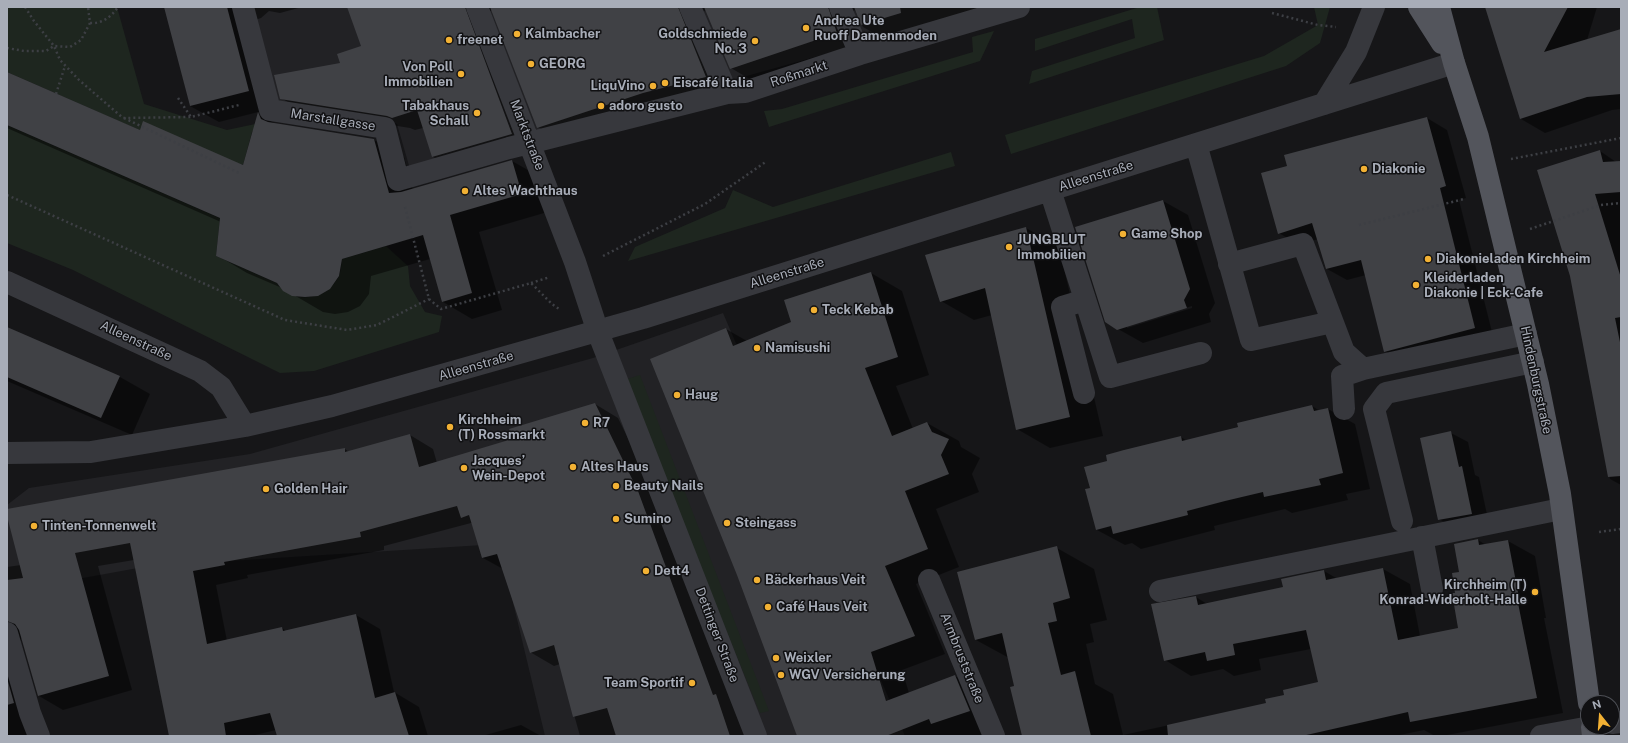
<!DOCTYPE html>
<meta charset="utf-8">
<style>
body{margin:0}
#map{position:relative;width:1628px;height:743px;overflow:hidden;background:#161618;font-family:"Public Sans",sans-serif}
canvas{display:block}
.frame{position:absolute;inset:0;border:8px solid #a8adb8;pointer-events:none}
.north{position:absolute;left:1580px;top:695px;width:40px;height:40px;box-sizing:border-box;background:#111113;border:1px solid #4d4f55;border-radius:50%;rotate:343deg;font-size:11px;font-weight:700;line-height:16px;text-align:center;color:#a8adb8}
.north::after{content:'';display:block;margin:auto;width:14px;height:18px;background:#f2b134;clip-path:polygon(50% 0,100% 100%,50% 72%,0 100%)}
</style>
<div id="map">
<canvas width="1628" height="743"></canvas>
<div class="frame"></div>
<div class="north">N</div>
</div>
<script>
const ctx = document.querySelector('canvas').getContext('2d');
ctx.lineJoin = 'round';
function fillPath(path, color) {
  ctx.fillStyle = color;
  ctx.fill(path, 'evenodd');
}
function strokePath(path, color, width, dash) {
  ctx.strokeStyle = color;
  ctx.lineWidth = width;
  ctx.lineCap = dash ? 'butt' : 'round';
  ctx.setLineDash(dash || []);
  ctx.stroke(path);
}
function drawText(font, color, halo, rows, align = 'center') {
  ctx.font = font + ' "Public Sans",sans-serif';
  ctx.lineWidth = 3;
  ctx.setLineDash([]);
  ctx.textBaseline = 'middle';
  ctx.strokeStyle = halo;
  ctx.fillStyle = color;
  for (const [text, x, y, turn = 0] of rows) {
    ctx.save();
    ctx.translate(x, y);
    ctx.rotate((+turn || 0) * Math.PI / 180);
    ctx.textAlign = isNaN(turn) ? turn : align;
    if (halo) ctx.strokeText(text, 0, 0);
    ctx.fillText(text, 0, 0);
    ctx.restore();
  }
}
fillPath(new Path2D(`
 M251,7H984L866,43L410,169L397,124L276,106Z
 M723,313L905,736H545L499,544L149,566L12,591L7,576V505L29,488L250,454L593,358Z`), '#222225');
fillPath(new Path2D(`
 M7,7H117L144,104L227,130L260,123L252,132L243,165L153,136L7,72Z
 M1140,7H1157L1164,40L1029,84L1032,71L1135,38L1132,19L1035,51V39Z
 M1314,7H1330L1320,43L1286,66L1011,154L1005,135L1264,56L1318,25Z
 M994,31L980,61L769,127L764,111L782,109L973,52L972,37Z
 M7,125L220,218L216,256L277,283C292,305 325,300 338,278C341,273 341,265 342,259L386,246L408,266L410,286L425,312L442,316L439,332L314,371L280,373L73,270L7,243Z
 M951,152L955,166L628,261L635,247L725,208L733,190L773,207Z
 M640,375L769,711L760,713L624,380Z`), '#1e261f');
fillPath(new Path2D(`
 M165,7H302L280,13L269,11L261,18L255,20L278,107L219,122L190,106Z
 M348,7H998L886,40L863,27L855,10L853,12L859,46L753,81L731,68L706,10L702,13L728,89L560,140L538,127L492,10L489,12L534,147L455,169L433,157L423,128L415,130L410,128L303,111L281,98L341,64L362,47Z
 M1486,7H1597L1587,40L1621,30V109L1612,110L1545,133L1521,119Z
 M7,73L141,132L244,166L258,114L278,125L374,140L404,157L413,190L512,161L542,178L551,211L479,232L502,310L472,319L443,302L430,259L371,276L369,294L360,306L348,312L335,314L323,312L282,288L247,273L217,255L221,222L7,128Z
 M1427,118L1447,130L1466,198L1459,200L1494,340L1405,363L1385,351L1366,275L1347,280L1327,269L1318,239L1299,245L1279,233L1288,167L1285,156Z
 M1600,151L1616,162H1621V485L1610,479L1571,276Z
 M1163,201L1188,215L1215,303L1209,314L1211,322L1143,343L1118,329ZM1192,306V308L1127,328V326Z
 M1026,228L1059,247L1103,436L1050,448L1017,429L992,315L974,320L941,301Z
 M871,273L902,291L929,375L896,386L913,429L927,423L959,441L961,447L980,458L972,474L979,492L936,509L959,567L916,584L945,654L902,670L909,693L955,676L987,695L1001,729L980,736H797L726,329L747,341L792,323Z
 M7,328L120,377L150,394L132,435L7,381Z
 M595,404L618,418L661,505L749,736H580L560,664L554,666L530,652L503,569L483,558L473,523H471L384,546V550L247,575L248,578L216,585L227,641L282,628L286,631L356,615L380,629L394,692L419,707L428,736H278L276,730L251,736H170L134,560L98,566L132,690L63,710L39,696L22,637L19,644L41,736H7V567L21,565L7,510L345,449L349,452L410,435L433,449L437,463L513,440Z
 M1312,406L1320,411L1328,409L1355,424L1370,489L1346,494L1348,500L1292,513L1285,509L1214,526L1215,530L1141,549L1132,543L1125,545L1097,530L1086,489L1091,488L1109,462L1181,437L1187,441Z
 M1451,433L1468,442L1475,475L1479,477L1489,524L1456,529L1439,519Z
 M1478,540L1486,545L1508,541L1535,556L1546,618H1544L1563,713L1442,736H1435L1424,730L1395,736H1023L1009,658L976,640L1057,548L1094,569L1107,620L1090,624L1094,642L1086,644L1095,684L1113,694L1123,735L1267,704L1319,683L1311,649L1259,659L1261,670L1234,676L1223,669L1191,676L1165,660L1196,597L1207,604L1284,588L1324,571L1336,578L1383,569L1410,584L1420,636L1460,629L1457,594L1460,573Z
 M521,725L541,736H482Z`), '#0007');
fillPath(new Path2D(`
 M164,7H227L249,91L190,106Z
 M347,7H465L512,134L432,157L417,110L392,118L387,116L280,99L274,75L340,63L337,54L361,46Z
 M490,7H678L706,77L643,93L537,128Z
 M704,7H828L837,33L730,69Z
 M854,7H900L901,13L861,25Z
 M1485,7H1568L1544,52L1621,29V94L1587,97L1520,119Z
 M7,72L140,130L143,121L243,165L258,112L261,119L268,122L374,139L389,193L401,192L512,160L522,194L450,215L472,293L442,302L423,235L342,259L339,276L330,289L318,296L305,297L292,296L283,291L277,283L216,256L220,218L7,125Z
 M1427,117L1446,186L1440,188L1475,328L1384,352L1361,260L1326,269L1312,223L1278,234L1261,173L1287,166L1284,155Z
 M1600,150L1603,162L1621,161V192L1595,194L1621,278V317L1615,318L1621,347V476L1608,477L1570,276L1537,170Z
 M1163,200L1190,289L1184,300L1187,308L1117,330L1105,322L1075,227Z
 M1026,227L1070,417L1016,430L985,288L940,302L925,255Z
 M871,272L898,357L865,368L892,436L927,422L932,432L949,439L941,455L949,474L905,491L928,549L885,566L915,636L871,652L886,701L955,675L970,711L931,724L929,719L886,736H797L737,575L650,359L726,328L733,346L791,322L784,300Z
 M7,327L120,376L101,418L7,377Z
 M595,403L638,491L713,695L716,694L730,736H616L607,708L573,717L554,645L530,653L497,554L482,558L469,515L461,518L457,506L360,532L361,537L224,562L225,565L193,571L207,644L282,627L283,631L356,614L375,698L395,692L409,736H277L270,713L224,723L226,736H169L130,543L75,553L109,676L38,696L19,630L15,624L7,621V580L23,578L7,516V509L345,448V452L410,434L419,467L512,439L509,429Z
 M1312,405L1314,411L1328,408L1343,473L1319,479L1321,485L1264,497L1263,492L1225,501L1187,511L1188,515L1113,534L1111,526L1096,530L1085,489L1090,488L1084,467L1107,461L1106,455L1124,450L1181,436L1182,441L1238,427L1237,423Z
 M1451,431L1459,467L1462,466L1472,514L1438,520L1420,438Z
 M1478,539L1479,545L1508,540L1520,603H1518L1537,698L1410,722L1408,712L1302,736H1168L1167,725L1266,703L1265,699L1284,695L1283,690L1318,682L1306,630L1233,644L1235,655L1207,661L1205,652L1164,661L1151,604L1196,596L1198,605L1283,587L1281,579L1324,570L1326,580L1383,568L1398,640L1458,628L1452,593H1455L1452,573L1459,572L1454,544Z
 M1057,546L1070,598L1053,603L1057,621L1048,623L1061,675L1075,671L1091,736H1022L1010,687L1014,686L1002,633L975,640L957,572Z
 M7,678L14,703L7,705Z`), '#404145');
strokePath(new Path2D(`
 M25,7L34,21L54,46L70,47L81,40L90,23L88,7
 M1272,13L1318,25L1336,27
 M90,23C102,24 111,17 118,7
 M7,48L24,51H46L54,46L60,60L79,80L123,118L191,117
 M56,94L65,66
 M178,98L191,117L239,105
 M124,118L239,173
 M1511,159L1621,138
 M7,195L285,320L347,330L377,325L429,299
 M405,207L429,299L441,309L531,283L552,304L559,309
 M1359,225L1464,199
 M1530,229L1601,205L1621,203
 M603,256L705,204L767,161
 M531,283L550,277
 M1599,532L1621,529`), '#3d3f44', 2.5, [2, 3]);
strokePath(new Path2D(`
 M243,7L270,110L385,128L398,180L509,148L727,93L745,92L860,54L1019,7
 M477,7L575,262L598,332L756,736
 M690,7L727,93
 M840,7L860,54
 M1324,104L1356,52L1374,7
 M1196,144L1251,340L1332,322
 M1050,190L1110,377L1201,353
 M1229,264L1303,244L1344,352L1363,369L1526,334
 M7,282L200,371L221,387L245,426
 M1084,393L1062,307L1085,300
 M1344,409L1342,376L1363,369
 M7,453L91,452L245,426L332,406L643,318L1454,63
 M1402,521L1374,409L1386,393L1533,362
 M1422,537L1432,589
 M929,580L994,736
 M1160,591L1561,509
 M7,633L30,713L39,736
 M1612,723L1621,722
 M1541,736L1590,727`), '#37383d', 22);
strokePath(new Path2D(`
 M1419,7L1442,43
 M1439,7L1454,63L1478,137L1538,384L1560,494L1589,703
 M1592,727L1593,736`), '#53555c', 22);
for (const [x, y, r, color] of [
 [806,28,4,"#f2b134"],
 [517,34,4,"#f2b134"],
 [449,40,4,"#f2b134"],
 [755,41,4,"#f2b134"],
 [531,64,4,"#f2b134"],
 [461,74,4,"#f2b134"],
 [665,83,4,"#f2b134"],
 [653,86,4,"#f2b134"],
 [601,106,4,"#f2b134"],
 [477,113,4,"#f2b134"],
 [1364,169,4,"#f2b134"],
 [465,191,4,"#f2b134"],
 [1123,234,4,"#f2b134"],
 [1009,247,4,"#f2b134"],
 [1428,259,4,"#f2b134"],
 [1416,285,4,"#f2b134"],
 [814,310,4,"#f2b134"],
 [757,348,4,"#f2b134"],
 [677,395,4,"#f2b134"],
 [585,423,4,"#f2b134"],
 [450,427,4,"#f2b134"],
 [573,467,4,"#f2b134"],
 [464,468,4,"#f2b134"],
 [616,486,4,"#f2b134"],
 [266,489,4,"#f2b134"],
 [616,519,4,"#f2b134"],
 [727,523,4,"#f2b134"],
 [34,526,4,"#f2b134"],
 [646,571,4,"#f2b134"],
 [757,580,4,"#f2b134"],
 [1535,592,4,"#f2b134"],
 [768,607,4,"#f2b134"],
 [776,658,4,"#f2b134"],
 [781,675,4,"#f2b134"],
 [692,683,4,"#f2b134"]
]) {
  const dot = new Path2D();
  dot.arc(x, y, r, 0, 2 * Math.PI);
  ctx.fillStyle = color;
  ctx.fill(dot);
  strokePath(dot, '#111113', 1.5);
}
drawText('bold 13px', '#a8adb8', '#111113', [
 ["Andrea Ute",814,21],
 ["Ruoff Damenmoden",814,36],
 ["Kalmbacher",525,34],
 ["Goldschmiede",747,34,"right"],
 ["No. 3",747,49,"right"],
 ["freenet",457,40],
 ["GEORG",539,64],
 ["Von Poll",453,67,"right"],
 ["Immobilien",453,82,"right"],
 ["Eiscafé Italia",673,83],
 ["LiquVino",645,86,"right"],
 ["Tabakhaus",469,106,"right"],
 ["Schall",469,121,"right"],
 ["adoro gusto",609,106],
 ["Diakonie",1372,169],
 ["Altes Wachthaus",473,191],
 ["Game Shop",1131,234],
 ["JUNGBLUT",1017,240],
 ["Immobilien",1017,255],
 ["Diakonieladen Kirchheim",1436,259],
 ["Kleiderladen",1424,278],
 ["Diakonie | Eck-Cafe",1424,293],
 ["Teck Kebab",822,310],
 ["Namisushi",765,348],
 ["Haug",685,395],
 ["Kirchheim",458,420],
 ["(T) Rossmarkt",458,435],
 ["R7",593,423],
 ["Jacques’",472,461],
 ["Wein-Depot",472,476],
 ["Altes Haus",581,467],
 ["Beauty Nails",624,486],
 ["Golden Hair",274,489],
 ["Sumino",624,519],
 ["Steingass",735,523],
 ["Tinten-Tonnenwelt",42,526],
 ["Dett4",654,571],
 ["Bäckerhaus Veit",765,580],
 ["Kirchheim (T)",1527,585,"right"],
 ["Konrad-Widerholt-Halle",1527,600,"right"],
 ["Café Haus Veit",776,607],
 ["Weixler",784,658],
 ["WGV Versicherung",789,675],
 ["Team Sportif",684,683,"right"]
], 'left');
drawText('13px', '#a8adb8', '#111113', [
 ["Roßmarkt",799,74,-18],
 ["Marstallgasse",333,120,9],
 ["Marktstraße",527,135,69],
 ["Alleenstraße",1096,176,-17],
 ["Alleenstraße",787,273,-17],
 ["Alleenstraße",136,341,25],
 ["Alleenstraße",476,366,-16],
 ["Hindenburgstraße",1536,380,78],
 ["Dettinger Straße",717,635,69],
 ["Armbruststraße",962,658,68]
]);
</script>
